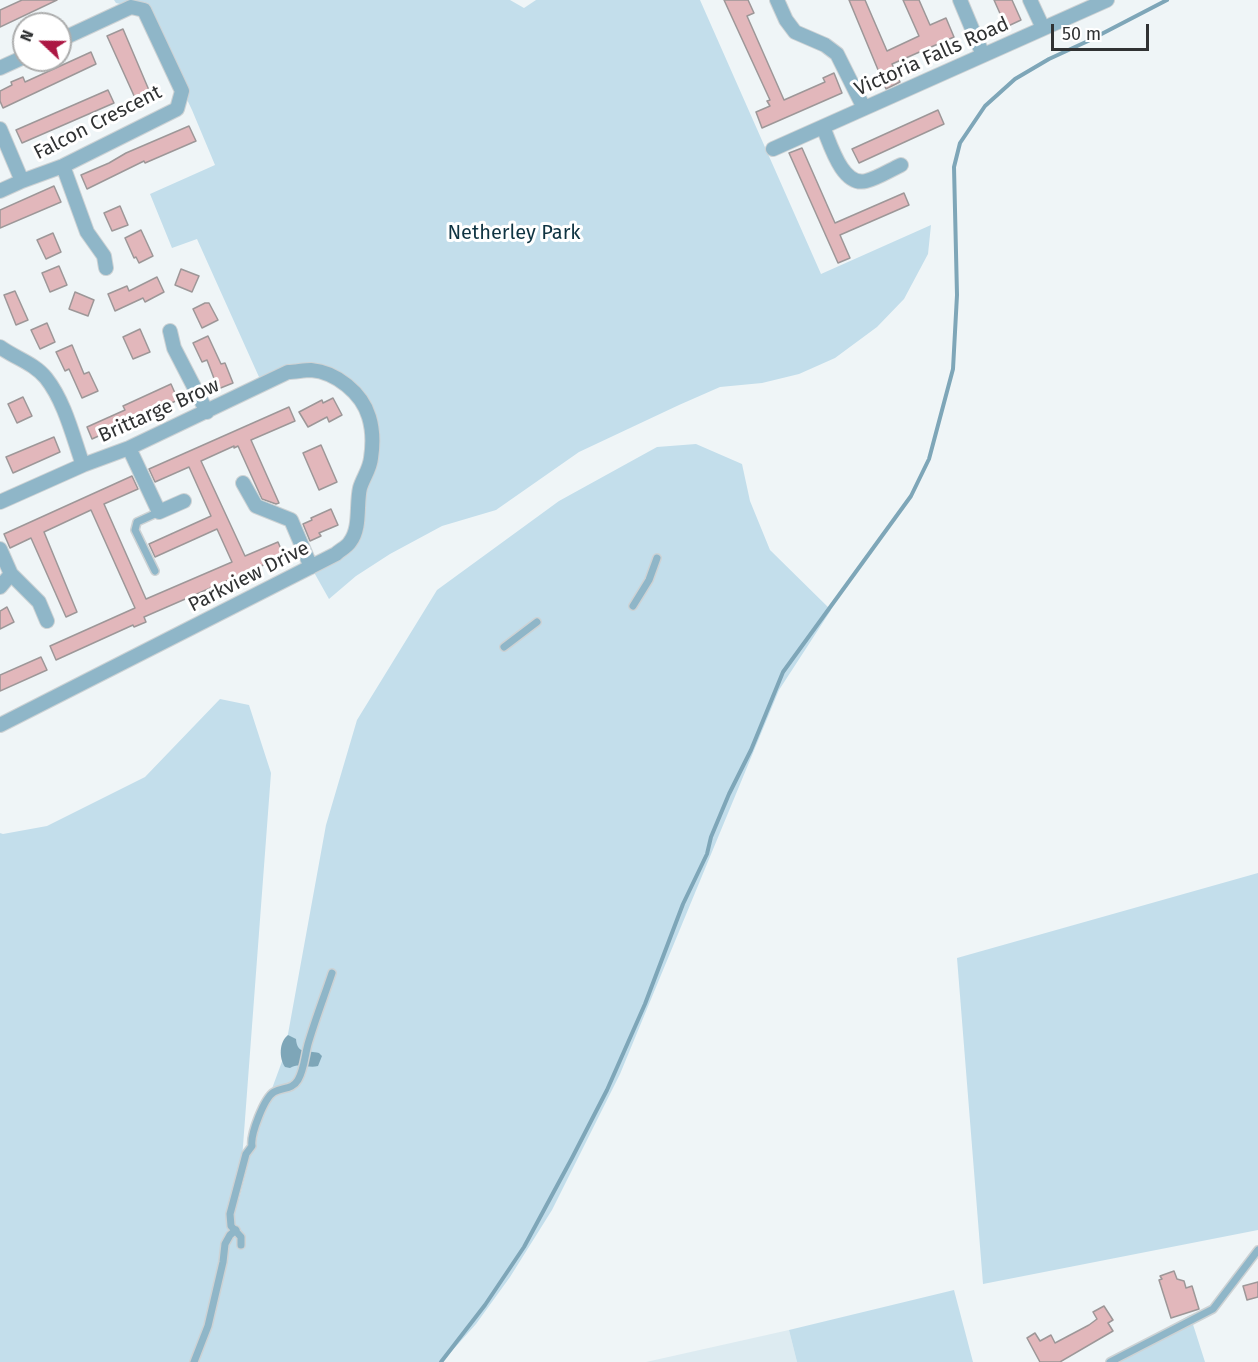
<!DOCTYPE html>
<style>
body{margin:0}
#map{position:relative;width:1258px;height:1362px;overflow:hidden;background:#eff5f7;font-family:"Fira Sans",sans-serif}
canvas{display:block}
.north{position:absolute;left:12px;top:12px;width:60px;height:60px;box-sizing:border-box;background:#fff;border:2px solid #acadad;border-radius:50%;rotate:292deg;font-size:16px;font-weight:700;line-height:24px;text-align:center;color:#303233}
.north::after{content:'';display:block;margin:auto;width:21px;height:27px;background:#ac1743;clip-path:polygon(50% 0,100% 100%,50% 72%,0 100%)}
.scale{position:absolute;left:1051px;top:24px;width:98px;height:27px;box-sizing:border-box;border:3px solid #303233;border-top:0;padding-left:8px;font-size:18px;line-height:21px;white-space:nowrap;color:#303233;-webkit-text-stroke:4px #fff;paint-order:stroke}
</style>
<div id="map">
<canvas width="1258" height="1362"></canvas>
<div class="north">N</div>
<div class="scale">50 m</div>
</div>
<script>
const ctx = document.querySelector('canvas').getContext('2d');
ctx.lineJoin = 'round';
function fillPath(path, color) {
  ctx.fillStyle = color;
  ctx.fill(path, 'evenodd');
}
function strokePath(path, color, width, dash) {
  ctx.strokeStyle = color;
  ctx.lineWidth = width;
  ctx.lineCap = dash ? 'butt' : 'round';
  ctx.setLineDash(dash || []);
  ctx.stroke(path);
}
function drawText(font, color, halo, rows, align = 'center') {
  ctx.font = font + ' "Fira Sans",sans-serif';
  ctx.lineWidth = 6;
  ctx.setLineDash([]);
  ctx.textBaseline = 'middle';
  ctx.strokeStyle = halo;
  ctx.fillStyle = color;
  for (const [text, x, y, turn = 0] of rows) {
    ctx.save();
    ctx.translate(x, y);
    ctx.rotate((+turn || 0) * Math.PI / 180);
    ctx.textAlign = isNaN(turn) ? turn : align;
    if (halo) ctx.strokeText(text, 0, 0);
    ctx.fillText(text, 0, 0);
    ctx.restore();
  }
}
fillPath(new Path2D(`
 M789,1330L797,1362H646Z`), '#ddebf1');
fillPath(new Path2D(`
 M114,0H510L524,8L536,0H700L821,274L931,225L928,254L904,299L877,327L835,358L799,374L762,383L720,387L679,405L579,452L496,510L442,526L390,554L356,576L329,599L311,567L350,542L371,461L369,416L335,377L288,372L259,377L197,239L172,248L150,194L215,165L192,110L144,10L116,3Z
 M696,444L742,464L750,501L770,550L831,610L779,690L620,1074L552,1210L510,1277L476,1324L442,1362H0V833L3,834L47,826L145,777L220,699L249,705L271,773L239,1199L256,1132L284,1056L326,825L357,720L437,590L559,501L657,447Z
 M1258,873V1230L983,1284L957,958Z
 M954,1290L973,1362H797L789,1330Z
 M1190,1315L1205,1362H1107Z`), '#c3deeb');
fillPath(new Path2D(`
 M288,1035L296,1039C297,1055 308,1050 319,1053L322,1056L318,1066C308,1069 300,1062 290,1068L285,1067C279,1058 279,1042 288,1035Z`), '#7ea6b8');
strokePath(new Path2D(`
 M441,1362L485,1305L524,1247L572,1158L607,1090L645,1004L683,904L707,854L711,837L729,794L751,750L783,672L911,496L929,459L953,369L957,295L954,167L960,143L985,106L1015,79L1049,59L1088,41L1167,0`), '#7ea6b8', 4);
const building = new Path2D(`
 M22,0H57L0,27V10Z
 M724,0H748L754,13L747,16L784,100L825,82L823,78L834,73L842,93L762,128L756,112L770,106L767,101L770,100Z
 M849,0H865L887,51L919,36L903,0H919L930,25L946,18L954,37L892,64L900,82L886,89Z
 M994,0H1012L1021,20L1006,27Z
 M123,29L154,102L140,109L107,36Z
 M91,52L96,64L3,108L0,101V91L12,85L11,82L23,77L25,82Z
 M108,90L114,103L22,143L16,130Z
 M938,110L944,124L859,163L852,149Z
 M189,126L196,141L145,163L144,161L87,189L81,175L109,163L126,153Z
 M802,148L835,223L904,193L909,205L840,235L850,258L838,263L789,153Z
 M54,186L61,202L0,228V210Z
 M120,206L128,225L112,231L104,213Z
 M141,230L153,256L139,263L136,257L134,258L125,238Z
 M53,233L61,252L46,259L37,240Z
 M59,266L67,285L50,292L42,273Z
 M181,269L199,276L192,292L175,285Z
 M157,277L164,292L145,302L143,298L115,311L108,294L127,286L129,291Z
 M15,291L28,320L16,325L4,295Z
 M75,292L94,300L88,316L69,309Z
 M205,303H209L218,320L202,328L193,309Z
 M47,323L55,342L40,349L31,330Z
 M140,329L150,352L133,359L123,337Z
 M208,336L221,364L225,363L233,383L218,389L207,360L202,362L193,343Z
 M72,345L84,374L89,372L98,391L82,398L69,369L65,371L56,352Z
 M171,384L178,400L92,439L87,427L125,410L123,406Z
 M23,397L32,416L17,423L8,404Z
 M333,398L342,415L329,422L327,417L308,427L299,412L322,400L323,403Z
 M289,407L295,421L251,440L279,503L276,504L262,499L238,446L234,448V446L201,461L245,556L278,542L284,556L144,617L146,622L134,627L133,625L56,660L50,646L135,608L91,510L44,532L77,612L66,617L31,538L10,548L4,534L132,476L138,489L104,504L146,599L232,562L217,529L155,557L149,544L211,516L189,467L155,482L149,469Z
 M54,437L60,452L13,473L6,457Z
 M321,445L337,482L319,490L303,453Z
 M331,509L338,525L319,533L321,536L310,541L303,524L312,520L311,518Z
 M7,607L14,622L0,629V611Z
 M41,657L47,670L0,691V675Z
 M1174,1271L1177,1279L1184,1281L1186,1288L1192,1286L1199,1309L1171,1318L1159,1280L1162,1279L1160,1276Z
 M1258,1282V1297L1247,1300L1243,1286Z
 M1104,1306L1113,1320L1108,1323L1113,1331L1060,1362H1040L1027,1338L1035,1333L1040,1341L1051,1335L1055,1343L1089,1325L1097,1319L1093,1312Z`);
fillPath(building, '#e2b7bb');
strokePath(building, '#9d9798', 1.5);
const service = new Path2D(`
 M155,571L135,530L137,522L159,512
 M633,606L649,580L657,558
 M504,647L537,622
 M241,1245V1237L231,1226L230,1214L246,1154L252,1146C250,1135 264,1098 274,1092C283,1087 292,1090 298,1080C304,1070 305,1055 308,1044C315,1020 324,997 332,973
 M194,1362L208,1326L223,1262L225,1244L230,1235L236,1230
 M1110,1362L1213,1309L1258,1250`);
const minor = new Path2D(`
 M777,0L786,20L795,32L825,45L837,54L864,108
 M960,0L983,55
 M1030,0L1043,28
 M0,68L24,57
 M823,127C830,143 842,187 866,181C878,178 890,170 901,165
 M0,129L22,181L0,191
 M773,149L1107,0
 M63,166L87,232L104,256L106,268
 M22,181L63,166L177,109L182,91L144,10L131,7L60,40
 M170,331L174,348L207,412
 M0,347C15,358 34,363 46,378C65,402 73,437 83,465
 M129,448L159,512L184,501
 M243,483L256,506L291,520L311,567
 M0,502L83,465L129,448L288,372C295,372 304,370 311,370C336,372 362,393 369,417C373,430 373,445 371,458C370,469 363,478 360,488C356,505 361,528 350,542C347,547 340,550 336,554L0,725
 M0,549L11,574
 M0,587L11,574L39,602L47,621`);
strokePath(service, '#cdd2d4', 10);
strokePath(minor, '#cdd2d4', 16);
strokePath(service, '#8fb6c8', 7);
strokePath(minor, '#8fb6c8', 14);
drawText('20px', '#303233', '#fff', [
 ["Victoria Falls Road",932,57,-24],
 ["Falcon Crescent",98,123,-27],
 ["Brittarge Brow",159,411,-24],
 ["Parkview Drive",249,577,-27]
]);
drawText('20px', '#0f3442', '#fff', [
 ["Netherley Park",514,233]
]);
</script>
